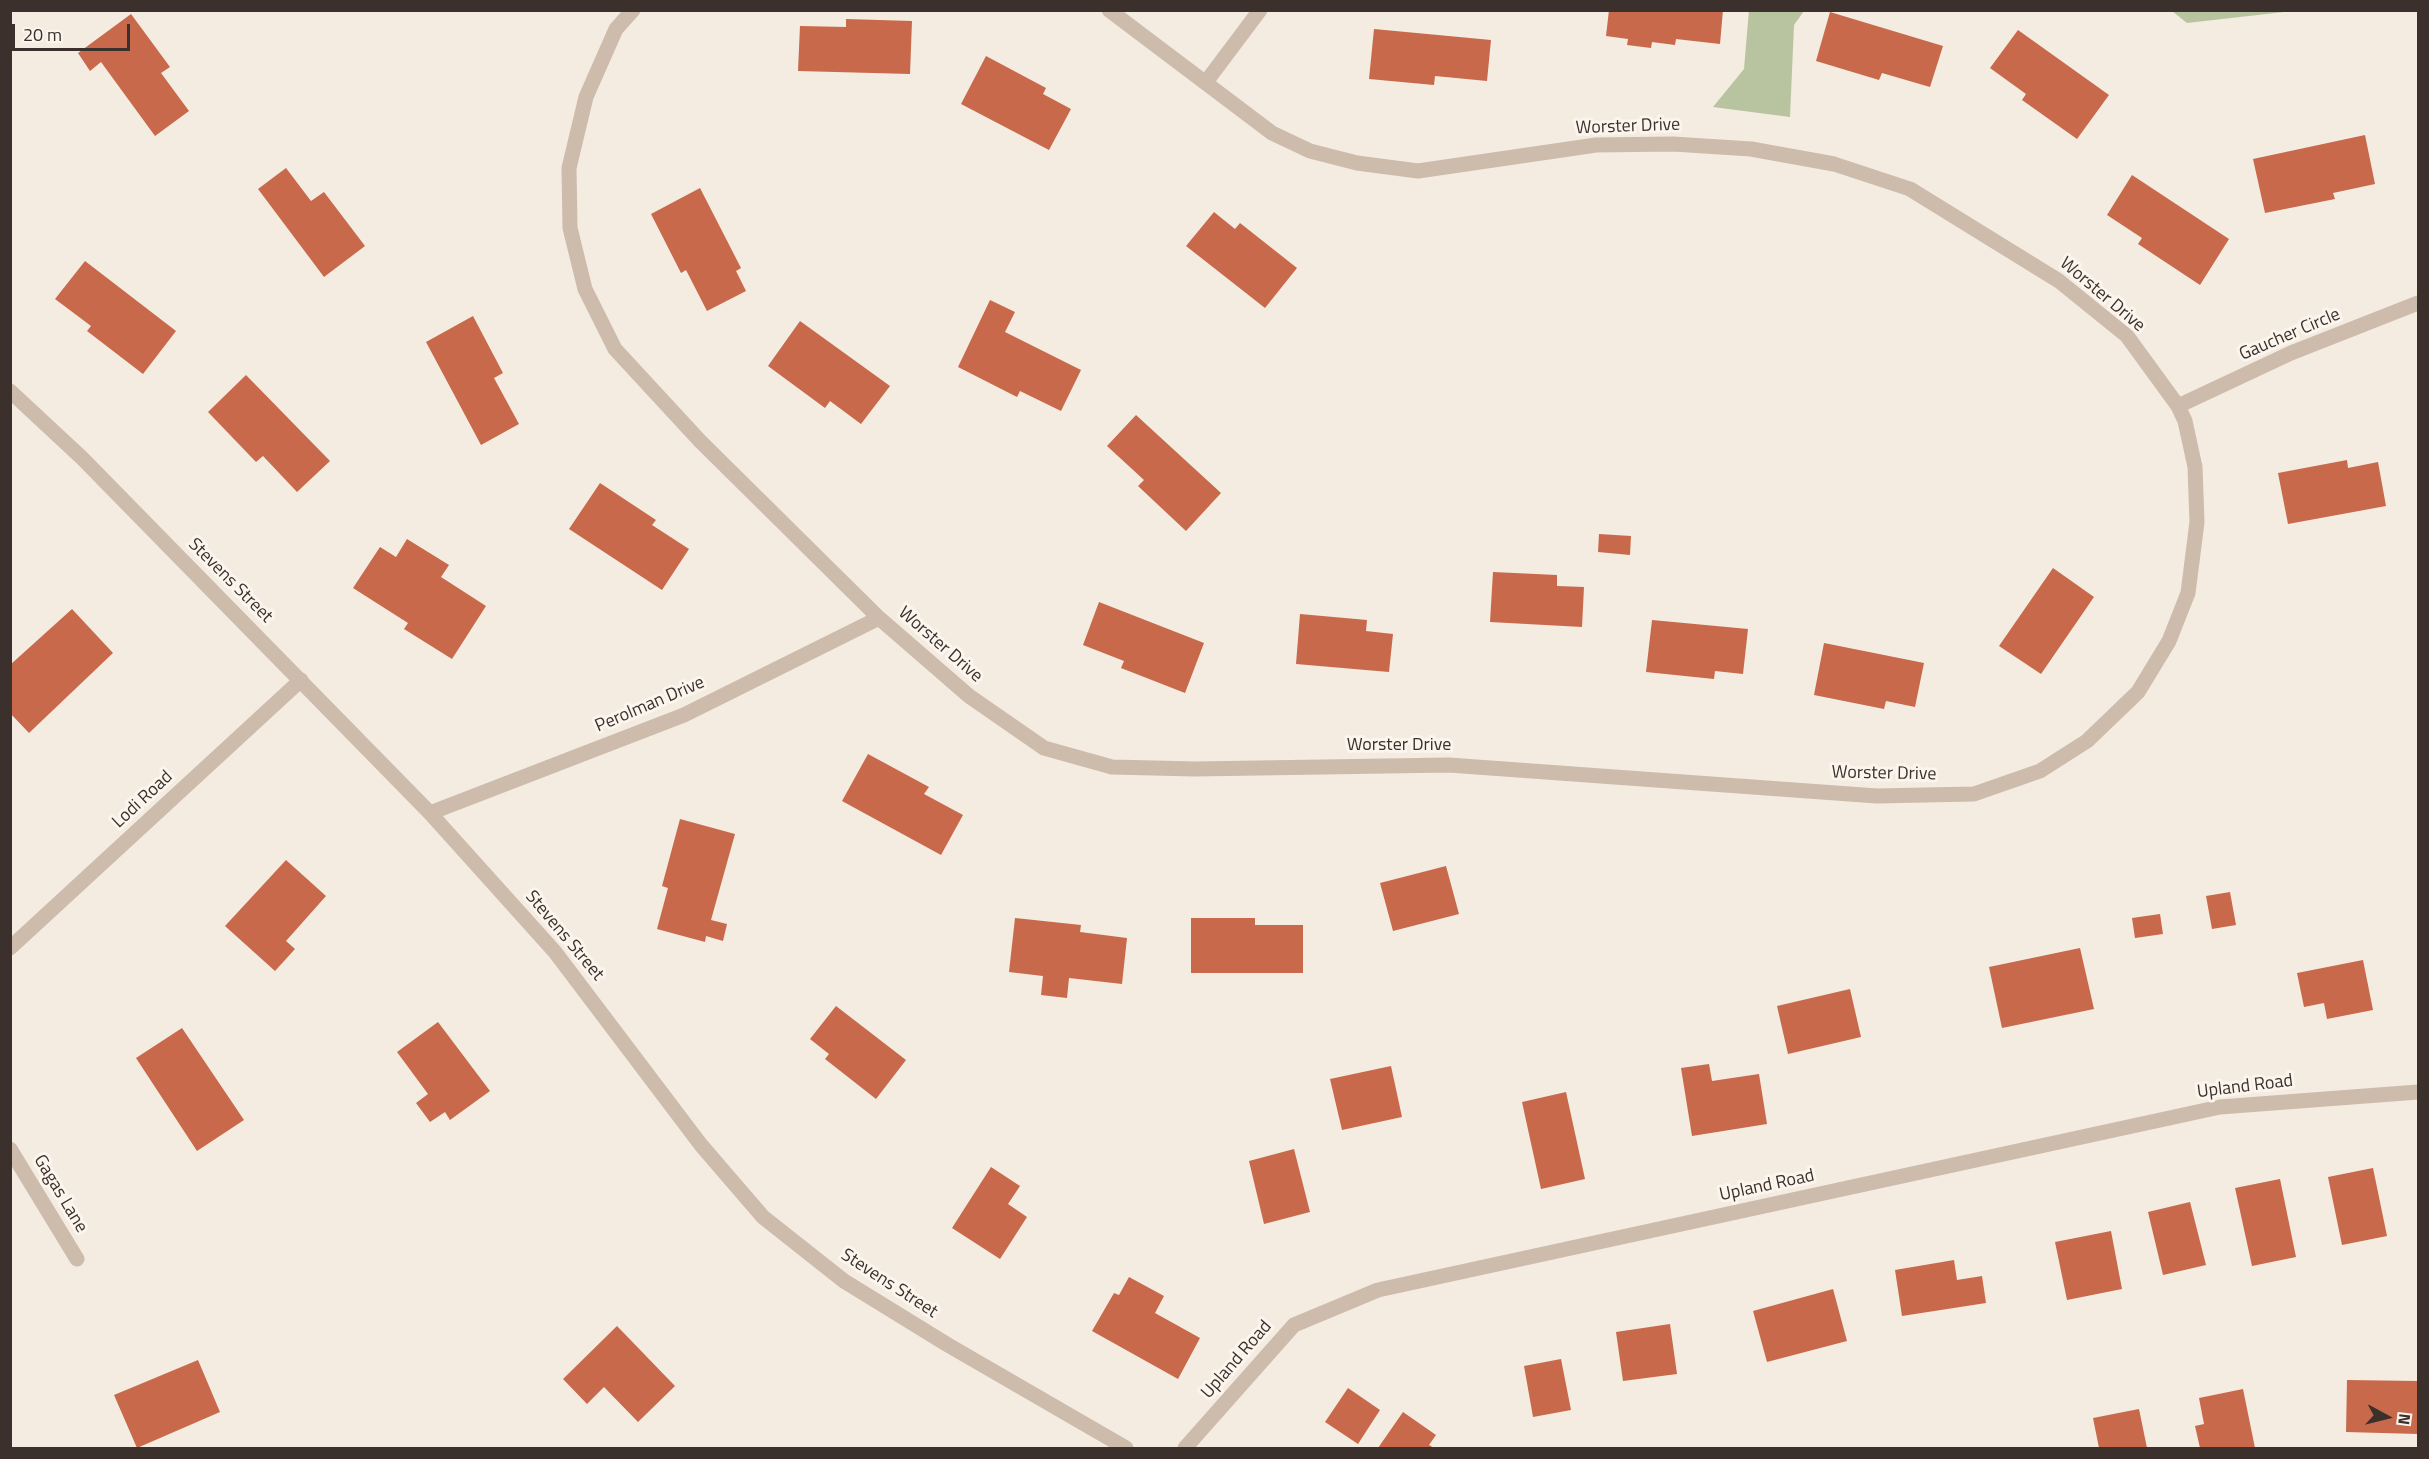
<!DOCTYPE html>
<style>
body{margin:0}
#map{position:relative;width:2429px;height:1459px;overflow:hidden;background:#f4ebe1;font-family:"Titillium Web",sans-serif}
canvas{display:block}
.frame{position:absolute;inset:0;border:12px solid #3b302b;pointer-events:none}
.north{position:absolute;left:2357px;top:1387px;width:60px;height:60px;-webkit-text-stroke:4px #fbf5ee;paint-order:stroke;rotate:97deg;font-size:16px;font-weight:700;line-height:24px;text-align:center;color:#3b302b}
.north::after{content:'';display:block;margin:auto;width:21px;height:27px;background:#3b302b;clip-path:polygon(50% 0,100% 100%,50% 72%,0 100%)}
.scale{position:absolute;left:12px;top:24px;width:118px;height:27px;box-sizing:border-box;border:3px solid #3b302b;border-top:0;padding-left:8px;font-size:18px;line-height:21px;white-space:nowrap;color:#3b302b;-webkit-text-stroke:4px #fbf5ee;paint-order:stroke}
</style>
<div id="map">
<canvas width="2429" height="1459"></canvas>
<div class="frame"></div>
<div class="north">N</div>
<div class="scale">20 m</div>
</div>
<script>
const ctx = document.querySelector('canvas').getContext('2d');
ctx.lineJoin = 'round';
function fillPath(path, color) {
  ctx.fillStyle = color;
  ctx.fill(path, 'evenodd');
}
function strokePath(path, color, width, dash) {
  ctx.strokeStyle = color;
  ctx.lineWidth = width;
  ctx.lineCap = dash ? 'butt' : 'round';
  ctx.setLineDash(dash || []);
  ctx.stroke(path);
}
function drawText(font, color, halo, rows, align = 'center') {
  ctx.font = font + ' "Titillium Web",sans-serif';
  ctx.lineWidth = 6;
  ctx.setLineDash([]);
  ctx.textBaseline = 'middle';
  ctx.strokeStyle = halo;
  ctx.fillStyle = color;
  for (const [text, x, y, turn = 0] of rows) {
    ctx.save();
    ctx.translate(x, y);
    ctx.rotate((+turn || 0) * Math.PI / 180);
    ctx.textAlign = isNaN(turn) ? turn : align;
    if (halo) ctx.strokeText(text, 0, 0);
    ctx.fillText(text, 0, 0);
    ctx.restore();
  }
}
fillPath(new Path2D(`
 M1749,10L1804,11L1794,25L1790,117L1713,107L1744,69Z
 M2172,11H2293L2187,23Z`), '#b8c4a0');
fillPath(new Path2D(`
 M1609,10H1723L1720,44L1676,39L1675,45L1652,42L1651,48L1627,45L1628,39L1606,36Z
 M1830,12L1943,46L1930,87L1882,73L1879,80L1816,61Z
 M131,14L170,67L161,73L189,111L155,136L101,62L90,71L78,53Z
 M846,19L912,21L910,74L798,71L800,26L846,27Z
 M1374,29L1491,40L1487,81L1435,76L1434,85L1369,79Z
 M2018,30L2109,95L2077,139L2022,100L2026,94L1990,68Z
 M986,56L1046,88L1043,94L1071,109L1049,150L961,104Z
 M2365,135L2375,184L2333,193L2335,199L2265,213L2253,159Z
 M286,168L311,201L324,192L365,246L324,277L258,189Z
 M2132,175L2229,239L2200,285L2138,244L2142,238L2107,215Z
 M700,188L741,268L736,271L746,291L707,311L686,270L681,273L651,214Z
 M1214,212L1235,229L1240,223L1297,268L1265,308L1186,246Z
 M85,261L176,331L143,374L87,331L91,326L55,299Z
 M990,300L1015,312L1005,332L1081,370L1061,411L1020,391L1017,397L958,367Z
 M473,316L503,373L494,378L519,424L481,445L426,342Z
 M800,321L890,386L861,424L830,401L825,408L768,366Z
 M246,375L330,461L297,492L263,456L256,462L208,412Z
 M1136,415L1221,493L1186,531L1138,486L1144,480L1107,446Z
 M2347,460L2348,468L2378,462L2386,506L2288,524L2278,473Z
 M600,483L656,520L652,525L689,549L662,590L569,529Z
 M1599,534L1631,536L1630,555L1598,552Z
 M407,539L449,565L441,577L486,606L452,659L404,629L408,623L353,588L380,547L396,557Z
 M2053,568L2094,597L2041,674L1999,646Z
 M1493,572L1557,575V586L1584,587L1582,627L1490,622Z
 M1099,602L1204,643L1185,693L1121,668L1124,661L1083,645Z
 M72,609L113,653L29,733L10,713V665Z
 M1300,614L1367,620L1366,631L1393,634L1389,672L1296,664Z
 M1652,620L1748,629L1743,674L1715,671L1714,679L1646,672Z
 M1824,643L1924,663L1915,707L1886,701L1884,709L1814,695Z
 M868,754L929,787L924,794L963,815L941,855L842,801Z
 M680,819L735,834L711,920L727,924L723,941L706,936L705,942L657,929L668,888L662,886Z
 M286,860L326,896L286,941L295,949L275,971L225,926Z
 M1446,866L1459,914L1393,931L1380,883Z
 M2230,892L2236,925L2212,929L2206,896Z
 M2160,914L2163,934L2135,938L2132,918Z
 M1015,918L1081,925L1080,932L1127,938L1122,984L1069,978L1067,998L1041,995L1043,976L1009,972Z
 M1191,918H1255V925H1303V973H1191Z
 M2080,948L2094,1009L2002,1028L1989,967Z
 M2363,960L2373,1010L2327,1019L2324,1003L2304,1007L2297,973Z
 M1850,989L1861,1037L1788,1054L1777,1006Z
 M836,1006L906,1060L876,1099L825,1059L829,1054L810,1039Z
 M438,1022L490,1091L450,1120L445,1112L430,1122L416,1103L428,1094L397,1052Z
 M182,1028L244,1120L197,1151L136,1058Z
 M1709,1064L1712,1081L1759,1074L1767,1124L1692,1136L1681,1068Z
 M1391,1066L1402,1117L1342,1130L1330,1079Z
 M1566,1092L1585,1179L1541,1189L1522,1102Z
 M1294,1149L1310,1212L1264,1224L1249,1161Z
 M991,1167L1020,1186L1008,1204L1027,1217L1000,1259L952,1228Z
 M2373,1168L2387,1236L2342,1245L2328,1177Z
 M2280,1179L2296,1257L2252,1266L2235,1188Z
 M2190,1202L2206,1265L2163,1275L2148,1212Z
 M2111,1231L2122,1289L2067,1300L2055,1242Z
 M1954,1260L1957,1280L1982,1276L1986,1303L1902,1316L1895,1270Z
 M1129,1277L1164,1296L1155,1313L1200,1338L1178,1379L1092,1331L1114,1293L1119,1295Z
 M1833,1289L1847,1341L1767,1362L1753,1311Z
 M1670,1324L1677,1374L1623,1381L1616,1332Z
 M617,1326L675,1386L638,1422L604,1387L587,1404L563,1379Z
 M1561,1359L1571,1410L1533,1417L1524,1366Z
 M198,1360L220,1412L137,1448L114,1395Z
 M2347,1380L2418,1381V1434L2346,1432Z
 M1348,1388L1380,1410L1358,1444L1325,1422Z
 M2243,1389L2255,1448H2200L2195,1426L2204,1424L2199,1398Z
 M2139,1409L2147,1448H2099L2093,1418Z
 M1403,1412L1436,1435L1429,1445L1434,1448H1378Z`), '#c8694b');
strokePath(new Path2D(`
 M633,10L616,29L586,97L569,168L570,228L585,289L615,349L700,441L879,618L969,696L1044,748L1112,767L1195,769L1449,765L1877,796L1974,794L2040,771L2087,741L2138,692L2169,641L2188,593L2197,522L2195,467L2185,421L2178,406L2127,336L2059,281L1910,189L1834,164L1751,149L1673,144L1596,145L1418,171L1357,163L1310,151L1272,133L1109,10
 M1206,82L1260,10
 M2178,406L2291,353L2418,303
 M430,813L684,715L879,618
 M10,948L301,680
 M10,1149L77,1259
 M1185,1448L1294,1325L1378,1290L2220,1107L2418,1092`), '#cdbbac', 15);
strokePath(new Path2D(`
 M10,391L82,458L430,813L555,952L701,1145L763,1217L844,1281L948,1345L1126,1448`), '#cdbbac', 15);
drawText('18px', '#3b302b', '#fbf5ee', [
 ["Worster Drive",1628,127,-2],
 ["Worster Drive",2102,295,40],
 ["Gaucher Circle",2290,335,-23],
 ["Stevens Street",230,581,45],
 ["Worster Drive",940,645,41],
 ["Perolman Drive",650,705,-23],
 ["Worster Drive",1399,746],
 ["Worster Drive",1884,774,1],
 ["Lodi Road",143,800,-43],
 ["Stevens Street",564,936,50],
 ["Upland Road",2245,1087,-7],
 ["Upland Road",1767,1186,-12],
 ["Gagas Lane",60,1194,59],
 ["Stevens Street",889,1284,33],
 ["Upland Road",1237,1360,-49]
]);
</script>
